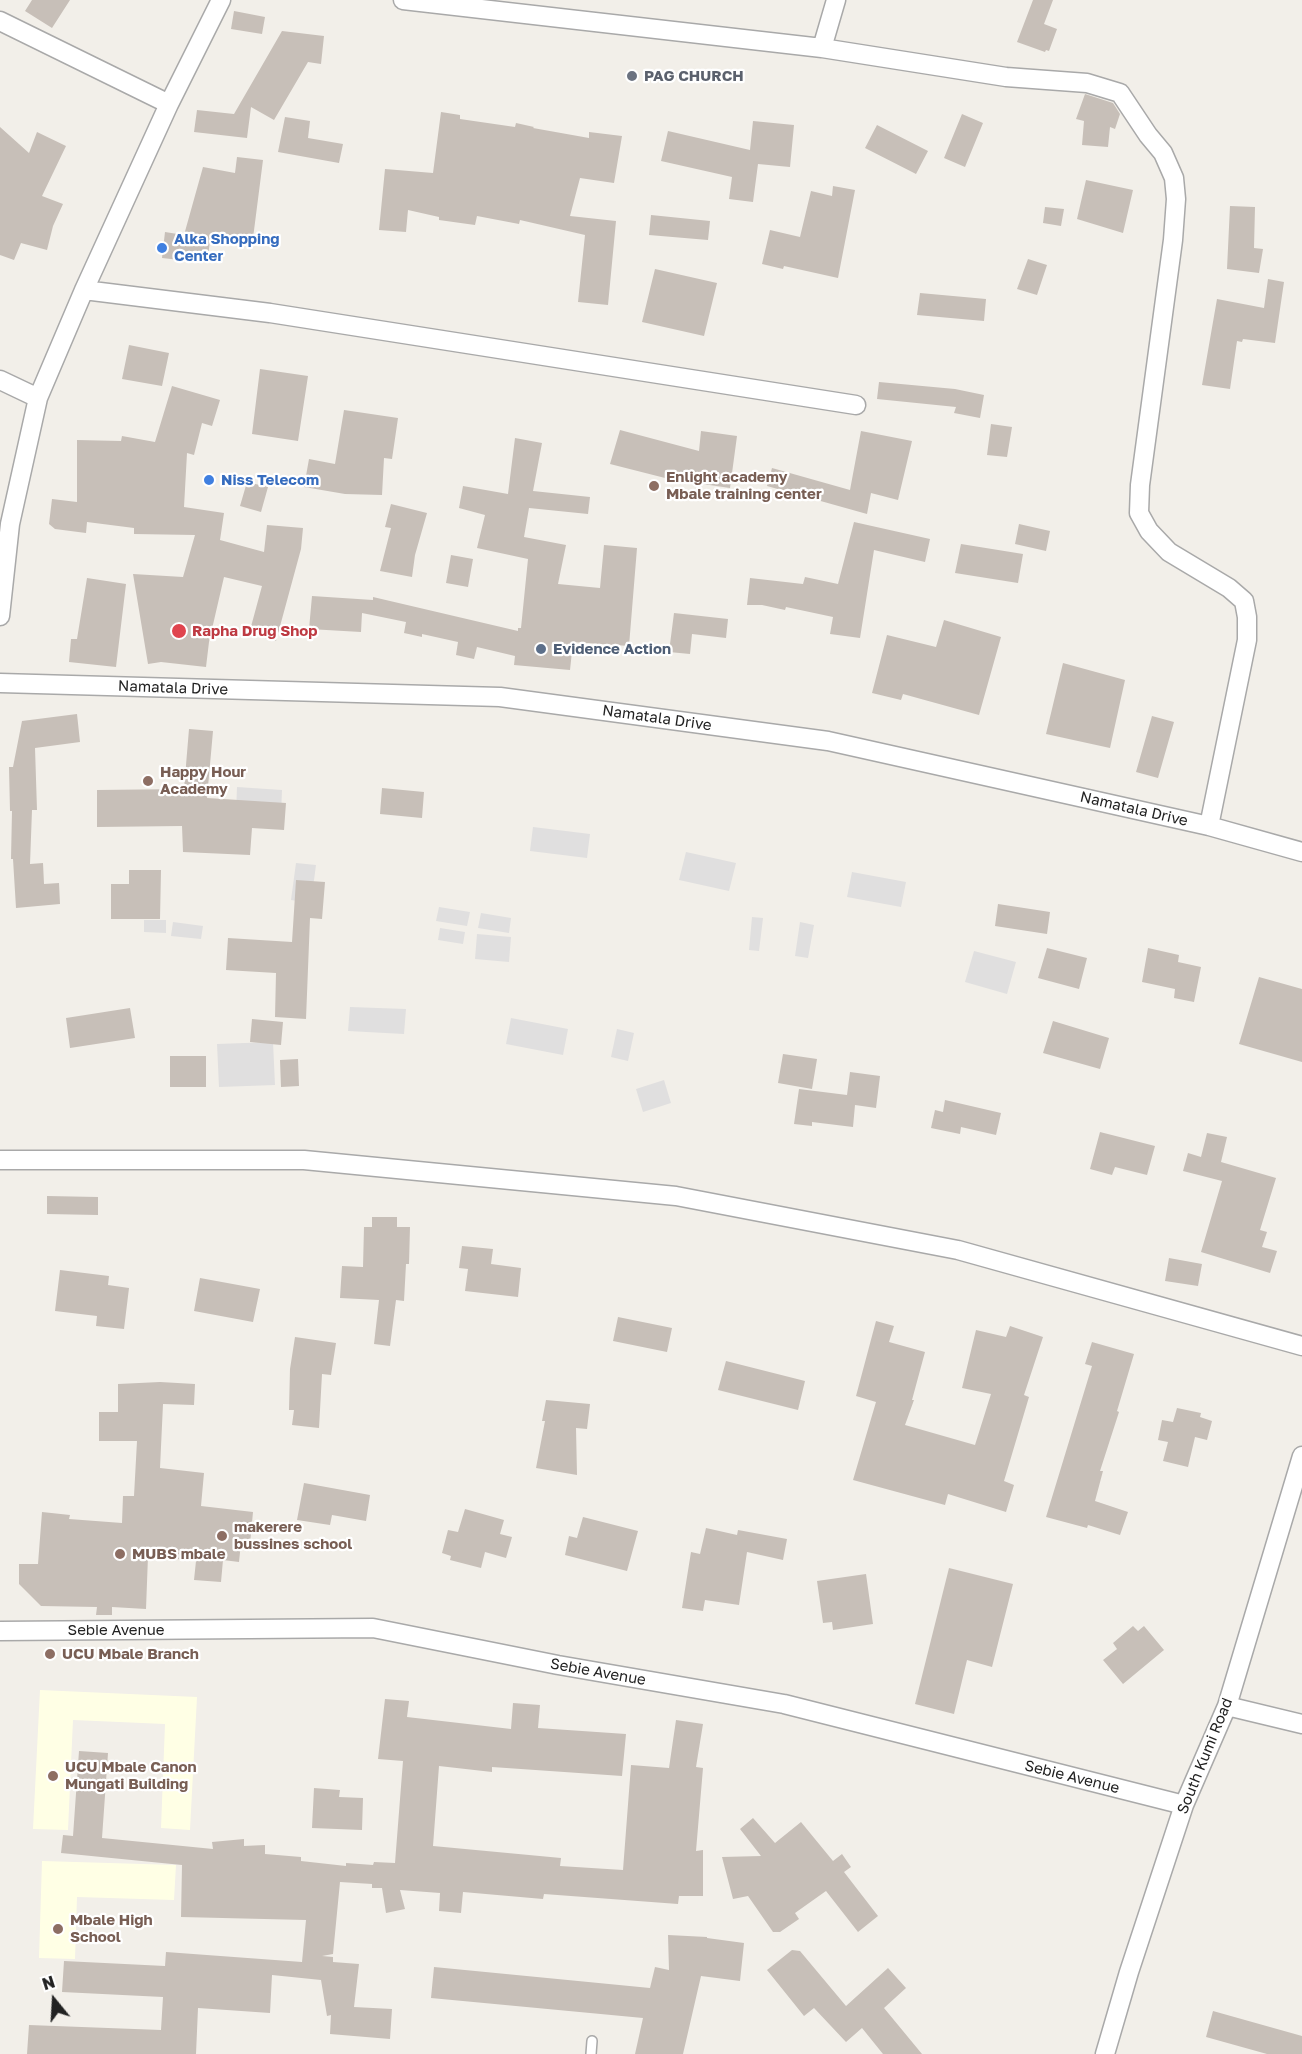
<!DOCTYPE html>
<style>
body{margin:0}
#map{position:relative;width:1302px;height:2054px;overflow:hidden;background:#f2efe9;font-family:"Golos Text",sans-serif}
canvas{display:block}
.north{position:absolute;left:24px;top:1970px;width:60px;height:60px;-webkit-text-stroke:4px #fff;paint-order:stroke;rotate:342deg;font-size:16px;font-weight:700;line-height:24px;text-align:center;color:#222}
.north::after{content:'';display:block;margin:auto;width:21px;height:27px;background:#222;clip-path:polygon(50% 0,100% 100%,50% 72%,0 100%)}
</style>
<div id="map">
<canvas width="1302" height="2054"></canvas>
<div class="north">N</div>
</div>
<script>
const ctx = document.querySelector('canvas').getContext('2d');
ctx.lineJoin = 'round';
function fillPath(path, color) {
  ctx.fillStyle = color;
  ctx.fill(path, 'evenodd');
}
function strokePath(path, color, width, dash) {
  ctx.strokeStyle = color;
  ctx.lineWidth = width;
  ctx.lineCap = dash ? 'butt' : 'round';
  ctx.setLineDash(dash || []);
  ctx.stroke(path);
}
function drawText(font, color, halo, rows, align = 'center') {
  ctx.font = font + ' "Golos Text",sans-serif';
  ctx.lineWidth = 4.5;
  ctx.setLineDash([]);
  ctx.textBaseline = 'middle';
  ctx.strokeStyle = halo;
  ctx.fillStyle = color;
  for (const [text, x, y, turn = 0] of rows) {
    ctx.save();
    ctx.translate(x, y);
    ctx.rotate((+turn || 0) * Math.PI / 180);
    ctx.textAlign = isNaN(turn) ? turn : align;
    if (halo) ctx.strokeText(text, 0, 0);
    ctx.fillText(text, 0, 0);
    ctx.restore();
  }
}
fillPath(new Path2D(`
 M237,787L282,790L281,815L236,813Z
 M533,827L590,834L587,858L530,851Z
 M686,852L736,863L729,891L679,880Z
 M296,863L316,865L311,903L291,900Z
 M852,872L906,882L901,907L847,897Z
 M439,907L470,912L467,926L436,921Z
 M481,913L511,918L509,933L478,928Z
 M752,917L763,918L759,951L749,950Z
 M144,920H166V933L144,932Z
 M173,922L203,926L201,939L171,936Z
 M800,922L814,925L808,958L795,956Z
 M440,928L465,932L463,944L438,940Z
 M477,934L511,937L509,962L475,959Z
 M974,951L1016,962L1007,994L965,982Z
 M350,1007L406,1009L404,1034L348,1031Z
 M511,1018L568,1029L563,1055L506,1044Z
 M617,1029L634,1033L628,1061L611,1057Z
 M273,1042L275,1085L219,1087L217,1044Z
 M664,1080L671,1103L643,1112L636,1089Z`), '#e0dfdf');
fillPath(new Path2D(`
 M40,1690L197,1697L190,1830L161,1828L165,1724L73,1720L68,1830L33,1829Z
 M42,1861L176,1865L174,1900L77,1897L75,1959L39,1958Z`), '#ffffe5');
fillPath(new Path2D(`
 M32,0H70L52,28L25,11Z
 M1033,0H1053L1044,24L1057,29L1049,51L1046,50L1045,52L1017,42Z
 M234,11L265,17L262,34L231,29Z
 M282,31L324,36L321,64L308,62L274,120L251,107L247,138L194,132L197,110L234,114Z
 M1085,94L1113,103L1120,114L1115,129L1110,127L1108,147L1082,145L1084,121L1076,119Z
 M441,112L460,115V119L515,127L516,123L534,127L533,128L589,138V132L622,136L614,183L580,178L570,216L616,221L608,305L578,302L585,235L520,220L519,224L477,216L475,225L439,220V217L408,210L406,232L379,230L385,169L433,173Z
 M962,114L983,123L965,167L944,158Z
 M285,117L310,121L308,138L343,144L339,163L278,152Z
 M753,121L794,125L790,167L758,164L753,202L729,199L732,177L661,161L668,131L750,150Z
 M877,125L928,151L916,174L865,148Z
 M0,127L29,153L37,132L66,146L42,196L63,204L53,226L47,250L21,243L14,260L0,255Z
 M237,157L263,160L252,246L210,241L207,263L162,258L165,232L184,235L203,167L235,173Z
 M1086,180L1133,190L1123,233L1077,219Z
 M833,186L855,190L838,278L784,266L783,269L762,264L770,230L800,237L811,191L832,196Z
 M1230,206L1255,207L1254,248L1263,249L1259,273L1227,269Z
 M1045,207L1064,209L1061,226L1043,223Z
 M651,215L710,221L708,240L649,235Z
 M1028,259L1047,265L1037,295L1017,289Z
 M655,269L717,283L704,336L642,322Z
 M1268,279L1284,282L1275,343L1243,339L1242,342L1237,341L1230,389L1202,385L1217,299L1264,308Z
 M920,293L986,299L984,321L917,315Z
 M129,345L169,353L162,386L122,379Z
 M260,369L308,376L298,441L252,434Z
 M879,382L955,389L984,395L980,418L954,413L956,407L877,399Z
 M172,386L220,400L212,426L202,423L194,455L187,453L184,507L224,513L220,540L264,552L267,525L303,528L301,549L276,641L249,634L262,586L224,577L209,642L206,667L161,662L148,664L133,574L183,577L195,535L134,534V528L87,522L86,533L55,529L49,524L52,499L77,502V440L121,441L122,436L155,442Z
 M344,410L398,418L392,459L384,458L382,495L345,494L304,487L309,459L335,464Z
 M991,424L1012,427L1007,457L987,455Z
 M620,430L699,451L701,431L737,436L730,488L669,479L610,464Z
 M861,431L912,441L898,500L871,493L867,514L767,486L772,468L850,490Z
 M515,438L542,443L533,491L590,497L588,514L529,508L524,537L566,545L558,584L600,588L604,545L637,548L629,646L573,642L570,670L514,665L515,656L477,647L474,659L456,655L458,642L422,634V637L404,633L406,622L362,613L361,632L309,629L312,596L373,600V597L518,631V628H521L528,559L477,548L485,515L459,508L463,486L508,494Z
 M247,482L268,487L261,512L240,506Z
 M391,504L427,513L415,555L412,577L380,571L391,528L385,527Z
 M854,522L930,539L925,562L874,550L860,638L830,634L833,617L786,607L785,610L762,605H747L750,578L803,584L805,577L838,584Z
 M1019,524L1050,531L1046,551L1015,544Z
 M961,544L1023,554L1018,583L955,573Z
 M451,555L473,559L468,587L446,583Z
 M87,578L126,584L116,667L69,662L71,639H77Z
 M674,613L728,619L726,638L692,634L690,654L669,652Z
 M944,620L1001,637L979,715L903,694L901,700L872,693L887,635L936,647Z
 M1063,663L1125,680L1110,748L1046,734Z
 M77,714L80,742L35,748L37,810H32L30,864L43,863L44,884L59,883L60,904L16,908L13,859H11L12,811H10L9,767H13L22,721Z
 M1152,716L1174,722L1158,778L1136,772Z
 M189,729L213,731L207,798L286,803L284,830L252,828L250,855L183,852L182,826L97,827V790L184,789Z
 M382,788L424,792L422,818L380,814Z
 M129,870H161L160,919H111V884H129Z
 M296,880L325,882L322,919L310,918L306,1019L275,1017L276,973L226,970L228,938L292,942Z
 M998,904L1050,912L1047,934L995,926Z
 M1047,948L1087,958L1079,989L1038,978Z
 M1148,948L1179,955L1178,962L1201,967L1194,1002L1174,998L1175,989L1142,982Z
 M1259,977L1302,989V1062L1239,1044Z
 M130,1008L135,1038L70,1048L66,1018Z
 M252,1019L283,1022L281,1045L250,1042Z
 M1053,1021L1109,1038L1100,1069L1043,1053Z
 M783,1054L817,1059L812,1089L778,1083Z
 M170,1056H206V1087H170Z
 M298,1059L299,1086L281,1087L280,1060Z
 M850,1072L880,1076L876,1108L855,1105L853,1127L812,1122V1126L794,1124L799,1089L847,1095Z
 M945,1100L1001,1113L996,1135L961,1127L960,1134L931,1128L935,1110L943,1112Z
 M1100,1132L1155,1146L1147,1175L1115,1167L1112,1175L1090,1169Z
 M1207,1133L1227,1137L1221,1162L1276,1178L1260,1230L1267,1232L1262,1247L1277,1251L1270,1273L1201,1252L1222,1181L1183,1171L1188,1153L1201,1157Z
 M47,1196L98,1197V1215L47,1214Z
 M372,1217H397V1227H410L409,1264H406L404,1301L396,1300L390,1346L374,1344L379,1300L340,1298L342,1266L363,1267L364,1227H372Z
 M462,1246L493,1249L491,1264L521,1268L518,1297L465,1291L468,1269L459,1268Z
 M1169,1258L1202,1264L1198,1286L1165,1281Z
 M60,1270L109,1276L108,1285L129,1288L124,1329L96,1326L97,1316L55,1311Z
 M200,1278L260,1289L253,1322L194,1311Z
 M618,1317L672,1328L667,1352L613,1341Z
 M876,1321L894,1326L889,1342L925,1352L912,1400H914L905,1425L975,1445L991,1394L962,1388L976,1330L1006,1337L1010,1326L1043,1337L1024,1395L1029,1397L1004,1481L1014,1485L1006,1512L948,1494L945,1505L853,1480L876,1402L856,1396Z
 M295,1337L336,1343L331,1375L322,1374L319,1428L292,1425L294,1410H289L290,1369Z
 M1092,1342L1134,1354L1117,1411L1119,1412L1100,1471H1103L1095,1501L1128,1512L1120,1535L1088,1525L1087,1528L1046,1517L1092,1366L1085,1364Z
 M726,1361L805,1381L798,1410L718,1390Z
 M160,1382L195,1384L194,1405L163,1404L160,1468L204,1473L201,1506L253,1512L250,1544L241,1543L239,1562L223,1560L221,1582L194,1580L196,1561L148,1556L146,1609L112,1607V1615H96L97,1607L41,1606L19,1584V1564H38L42,1512L70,1515L69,1519L122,1523L123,1496H134L137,1441H99V1412H118V1384Z
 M546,1400L590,1404L587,1429L576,1428L577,1475L536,1468L545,1421H542Z
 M1177,1408L1201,1413L1200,1417L1212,1421L1207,1440L1195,1437L1188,1467L1163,1461L1168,1442L1158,1440L1162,1420L1173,1422Z
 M304,1483L370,1495L366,1521L332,1515L330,1525L297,1520Z
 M465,1509L504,1520L500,1534L512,1537L506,1558L485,1552L481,1568L450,1560L451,1556L442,1553L448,1530L458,1532Z
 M583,1517L638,1531L627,1571L565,1555L569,1536L577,1538Z
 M706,1528L737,1535L738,1530L787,1539L783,1560L747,1552L739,1605L705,1600L703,1611L682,1608L691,1552L700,1554Z
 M949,1568L1013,1584L992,1667L967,1660L954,1714L915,1704Z
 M866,1574L873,1624L833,1630L832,1622L823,1623L817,1581Z
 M1133,1626L1138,1631L1144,1626L1164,1650L1123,1684L1103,1660L1117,1649L1113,1643Z
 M385,1699L409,1701L407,1717L511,1729L513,1703L540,1705L538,1728L626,1734L622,1776L492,1767V1772L439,1766L433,1846L561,1858L560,1866L623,1870L631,1765L669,1768L676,1720L703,1724L696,1767L703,1768L696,1851L703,1850V1896H679L678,1904L544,1894L543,1899L463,1892L461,1913L439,1911L440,1893L400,1890L405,1909L386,1913L382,1888H372V1884L340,1882L333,1954L322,1956L333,1957V1962L359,1964L354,2007L392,2009L390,2039L330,2034L331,2015L327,2016L321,1980L272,1975L270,2013L198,2008L196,2054H27L29,2025L161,2030L163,1997L62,1992L64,1961L165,1966L166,1952L302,1962L306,1920L181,1917L182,1865L61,1853L63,1835L73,1836L79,1751L108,1753L102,1838L213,1849L212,1842L244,1839V1846L265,1845V1854L301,1857V1861L346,1866V1863L373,1865L374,1862L395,1863L403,1761L378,1759Z
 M314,1788L340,1790L339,1797L363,1798L362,1830L312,1828Z
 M753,1818L775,1843L801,1822L833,1861L842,1854L851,1867L844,1872L878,1916L858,1932L826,1891L795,1913L799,1919L780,1932H773L748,1896L733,1899L722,1857L761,1856L740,1829Z
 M668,1935L707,1937V1938L744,1943L740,1981L701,1976L683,2054H635L643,2018L431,1998L434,1967L650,1988L655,1967L669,1970Z
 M792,1950L800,1951L846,2006L888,1968L906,1988L884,2008L922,2054H883L862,2028L846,2042L814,2008L804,2016L767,1970Z
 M1213,2011L1302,2036V2054H1267L1206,2037Z`), '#c7bfb8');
const service = new Path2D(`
 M591,2054L592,2041`);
const minor = new Path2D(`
 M403,0L822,48L1006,77L1087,83L1120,93L1148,135L1163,153L1174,178L1176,199L1173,240L1140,485L1139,513L1149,531L1169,552L1229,588L1244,601L1247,617V640L1209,826
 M0,21L169,104
 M822,48L836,0
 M84,290L270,313L856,405
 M0,380L38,398
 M0,616L10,524L38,398L84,290L169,104L221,0
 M0,683L500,697L828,741L1209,826L1302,852
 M0,1160H304L676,1196L958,1250L1302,1346
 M0,1631L373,1628L558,1665L784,1704L1184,1805
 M1227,1706L1302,1724
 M1105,2054L1129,1972L1184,1805L1227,1706L1302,1456`);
strokePath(service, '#a9a9a9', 12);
strokePath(minor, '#a9a9a9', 21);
strokePath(service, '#fff', 9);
strokePath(minor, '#fff', 18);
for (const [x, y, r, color] of [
 [632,76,6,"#6b7280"],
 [162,248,6,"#3f7fe0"],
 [209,480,6,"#3f7fe0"],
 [654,486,6,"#8d6e63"],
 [179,631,8,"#e0444e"],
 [541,649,6,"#5c6f8a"],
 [148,781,6,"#8d6e63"],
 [222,1536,6,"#8d6e63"],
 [120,1554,6,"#8d6e63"],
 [50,1654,6,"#8d6e63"],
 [53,1776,6,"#8d6e63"],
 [58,1929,6,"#8d6e63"]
]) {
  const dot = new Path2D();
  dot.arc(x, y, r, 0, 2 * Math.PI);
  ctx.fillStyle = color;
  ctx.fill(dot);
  strokePath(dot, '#fff', 2);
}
drawText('bold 15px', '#5b616d', '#fff', [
 ["PAG CHURCH",644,76]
], 'left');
drawText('bold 15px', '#366cbe', '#fff', [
 ["Alka Shopping",174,239],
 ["Center",174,256],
 ["Niss Telecom",221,480]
], 'left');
drawText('bold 15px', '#785e54', '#fff', [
 ["Enlight academy",666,477],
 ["Mbale training center",666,494],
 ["Happy Hour",160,772],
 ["Academy",160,789],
 ["makerere",234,1527],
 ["bussines school",234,1544],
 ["MUBS mbale",132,1554],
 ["UCU Mbale Branch",62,1654],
 ["UCU Mbale Canon",65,1767],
 ["Mungati Building",65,1784],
 ["Mbale High",70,1920],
 ["School",70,1937]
], 'left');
drawText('bold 15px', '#be3a42', '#fff', [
 ["Rapha Drug Shop",192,631]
], 'left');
drawText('bold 15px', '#4e5e75', '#fff', [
 ["Evidence Action",553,649]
], 'left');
drawText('15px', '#222', '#fff', [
 ["Namatala Drive",173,688,2],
 ["Namatala Drive",657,718,8],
 ["Namatala Drive",1134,809,13],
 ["Sebie Avenue",116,1630],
 ["Sebie Avenue",598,1672,10],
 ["South Kumi Road",1205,1756,-68],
 ["Sebie Avenue",1072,1777,14]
]);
</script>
